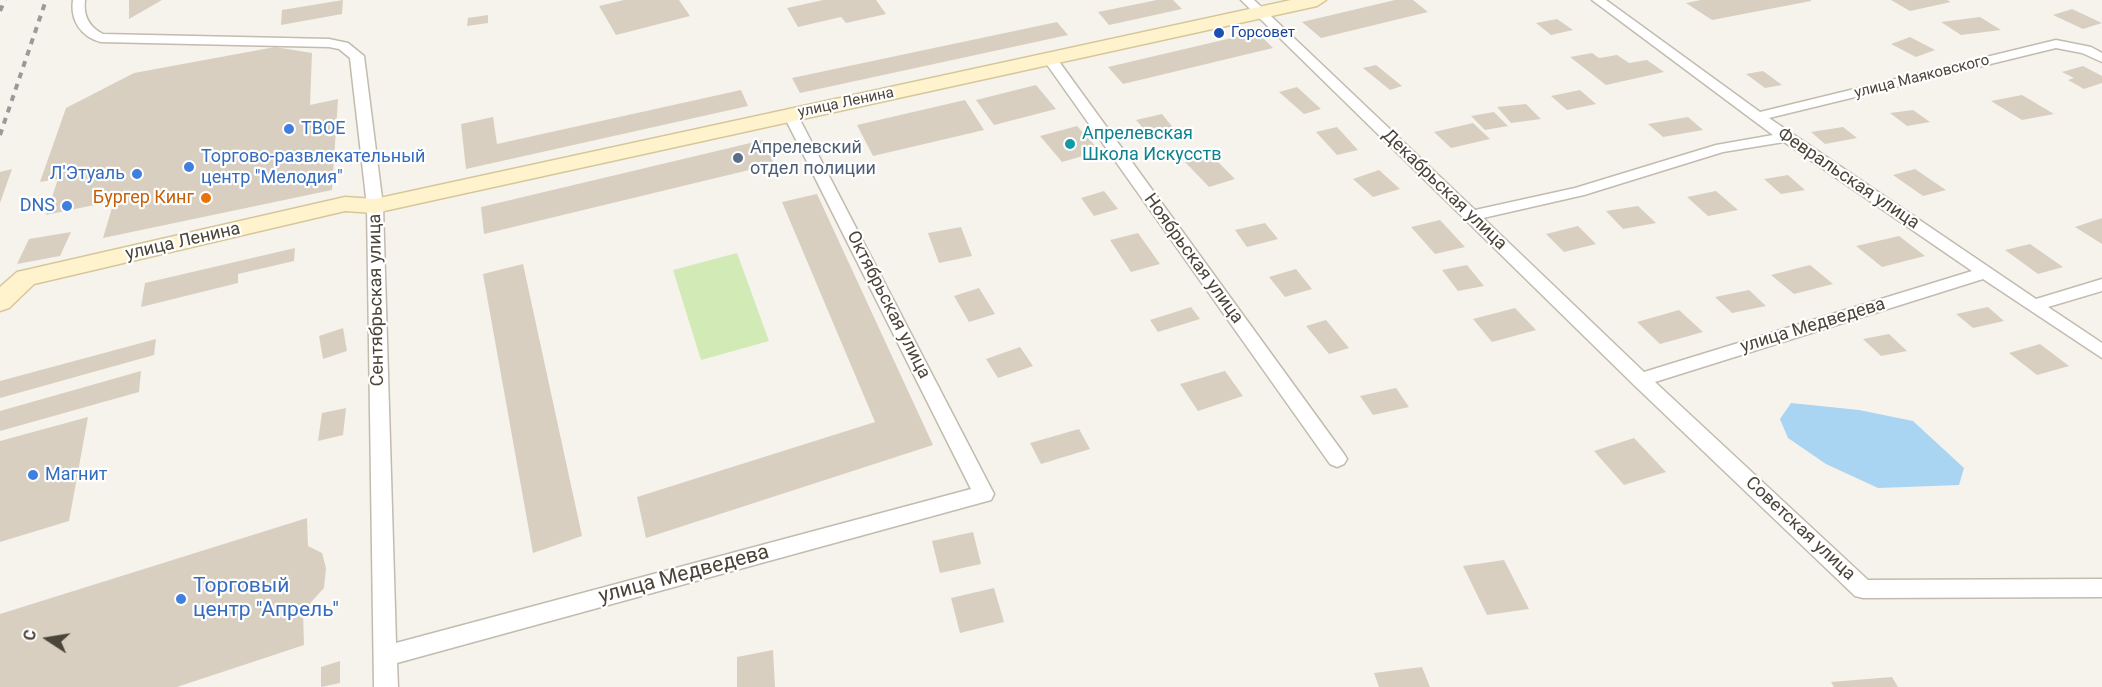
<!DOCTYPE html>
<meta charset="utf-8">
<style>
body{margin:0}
#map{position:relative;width:2102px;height:687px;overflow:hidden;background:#f6f3ec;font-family:Roboto,sans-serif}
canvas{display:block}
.north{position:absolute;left:18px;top:609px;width:60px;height:60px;-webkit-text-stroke:4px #fff;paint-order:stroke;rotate:282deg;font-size:16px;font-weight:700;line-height:24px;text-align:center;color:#4b4439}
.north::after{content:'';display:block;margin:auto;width:21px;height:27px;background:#4b4439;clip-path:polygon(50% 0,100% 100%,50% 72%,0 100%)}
</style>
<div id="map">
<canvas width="2102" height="687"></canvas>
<div class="north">С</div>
</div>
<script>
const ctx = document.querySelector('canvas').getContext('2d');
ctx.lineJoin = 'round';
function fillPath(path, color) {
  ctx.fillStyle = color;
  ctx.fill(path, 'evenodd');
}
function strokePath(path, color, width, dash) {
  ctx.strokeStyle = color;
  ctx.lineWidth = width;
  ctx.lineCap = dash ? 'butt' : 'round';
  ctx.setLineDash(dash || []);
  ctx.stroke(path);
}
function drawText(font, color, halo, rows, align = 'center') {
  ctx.font = font + ' Roboto,sans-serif';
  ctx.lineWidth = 4.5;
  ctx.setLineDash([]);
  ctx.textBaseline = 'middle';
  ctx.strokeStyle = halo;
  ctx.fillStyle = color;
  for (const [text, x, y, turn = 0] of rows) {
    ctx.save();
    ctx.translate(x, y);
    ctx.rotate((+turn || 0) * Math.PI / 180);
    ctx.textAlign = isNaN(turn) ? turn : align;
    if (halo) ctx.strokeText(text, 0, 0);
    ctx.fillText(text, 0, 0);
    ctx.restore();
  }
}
fillPath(new Path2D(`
 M737,253L769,341L701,360L673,270Z`), '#d2eab5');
fillPath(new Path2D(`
 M1791,403L1859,410L1913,421L1964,468L1959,485L1878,488L1826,464L1788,438L1780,419Z`), '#a9d4f2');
fillPath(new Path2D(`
 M129,0H162L129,19Z
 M343,0L342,14L281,25L282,10Z
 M624,0H679L690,16L616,35L599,6Z
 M823,0H876L886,14L846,23L841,17L798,27L787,8Z
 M1157,0H1173L1182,9L1109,25L1098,12Z
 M1395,0H1413L1428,12L1321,38L1302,22Z
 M1701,0H1811V1L1712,20L1686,3Z
 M1891,0H1947L1951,2L1910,11Z
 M2072,9L2102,23L2083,29L2053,15Z
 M488,15V23L467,26L468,18Z
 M1980,17L2001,30L1961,35L1941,22Z
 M1557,19L1573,30L1551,35L1536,23Z
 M1057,22L1068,35L800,93L792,78Z
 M1257,32L1273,48L1123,84L1108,67Z
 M1910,37L1935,50L1916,57L1891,44Z
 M275,47L312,53L310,105L338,99L332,190L103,238L114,201L46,215L58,179L40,182L66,108L134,73Z
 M1592,53L1599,58L1617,55L1629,63L1647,60L1664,72L1606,85L1570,57Z
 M1376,65L1402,86L1390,90L1363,68Z
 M2083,66L2102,76V83L2084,89L2068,80L2074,78L2062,72Z
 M1763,71L1782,85L1765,88L1746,74Z
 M1036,85L1056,109L994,125L976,100Z
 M1297,87L1321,109L1304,114L1279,92Z
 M741,90L748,106L466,169L461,124L493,117L497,144Z
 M1580,90L1596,104L1567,110L1551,96Z
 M2022,95L2054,114L2022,120L1991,101Z
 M965,100L984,130L873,156L857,125Z
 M1526,104L1541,119L1511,123L1497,107Z
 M1913,110L1930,122L1907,126L1890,113Z
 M1494,112L1508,126L1485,130L1471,116Z
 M1162,114L1175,130L1150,136L1136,120Z
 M1688,117L1703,130L1663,137L1648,124Z
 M1473,123L1490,139L1451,148L1434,132Z
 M1077,126L1100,151L1062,162L1040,136Z
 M1337,127L1358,150L1337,155L1316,132Z
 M1843,127L1857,138L1825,144L1811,132Z
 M763,140L774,164L484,234L481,207Z
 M1210,154L1235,179L1209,187L1185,162Z
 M12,169L0,203V172Z
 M1915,169L1946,190L1923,196L1893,175Z
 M1379,170L1400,189L1373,197L1353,179Z
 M1788,175L1805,190L1781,194L1764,179Z
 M1104,191L1118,209L1094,216L1081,198Z
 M1716,191L1738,210L1708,216L1687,197Z
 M817,194L933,445L646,538L637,497L875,422L782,202Z
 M1638,206L1656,223L1623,229L1606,211Z
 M2102,218V244L2075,227Z
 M1440,220L1465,247L1435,254L1411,227Z
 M1265,223L1278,239L1247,247L1235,230Z
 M1578,226L1596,244L1564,252L1546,234Z
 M961,227L972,256L939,263L928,233Z
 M71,232L60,256L17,264L29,239Z
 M1138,233L1160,264L1131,272L1110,240Z
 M1899,236L1925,256L1882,267L1856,246Z
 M2030,244L2063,267L2038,274L2005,250Z
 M295,248L294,261L238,274V283L141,307L145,283Z
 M523,264L582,536L533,553L483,274Z
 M1467,265L1484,286L1458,291L1442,270Z
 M1810,265L1833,284L1794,294L1771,275Z
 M1296,269L1312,289L1285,297L1269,277Z
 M979,288L995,314L969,322L954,296Z
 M1749,290L1766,306L1732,313L1715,297Z
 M1191,307L1200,319L1158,332L1150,320Z
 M1988,307L2004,321L1973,328L1956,314Z
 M1515,308L1536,330L1492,342L1473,319Z
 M1679,310L1703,332L1660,344L1637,322Z
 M1326,320L1349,348L1329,354L1306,326Z
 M343,328L347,351L323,359L319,336Z
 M1889,334L1907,351L1881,356L1863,339Z
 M156,339L154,355L0,398V381Z
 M2040,344L2069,366L2037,375L2009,353Z
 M1020,347L1033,366L998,378L986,359Z
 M141,371L139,392L0,431V411Z
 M1225,371L1243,396L1198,411L1180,384Z
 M1396,388L1409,407L1373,415L1360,396Z
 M346,408L343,435L318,441L322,413Z
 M88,417L69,521L0,542V441Z
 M1079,429L1090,449L1041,464L1030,443Z
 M1634,438L1666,472L1624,485L1594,451Z
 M307,518L308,546L322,553L326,568L324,588L303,611L304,645L177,687H0V614Z
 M973,532L981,564L940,573L932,541Z
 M1504,560L1529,609L1487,615L1463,566Z
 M994,588L1004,622L960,633L951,598Z
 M773,650L775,687H737V657Z
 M340,661V683L321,687V667Z
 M1422,667L1430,687H1379L1374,673Z
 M1892,677L1898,687H1834L1831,682Z`), '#d8cfc1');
const street = new Path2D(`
 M73,0H85C83,16 89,27 103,34L329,39L348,43L364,56L383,206L396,643L971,489L784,116L791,112L798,116L994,494L991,500L397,663L398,687H374L367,206L350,58L339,49L329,47L101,42C81,37 70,20 73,0Z
 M1241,0H1254L1475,210L1575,188L1716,145L1773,135L1592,0H1606L1760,112L2056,40L2091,47L2102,53V62L2082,53L2056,48L1769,118L2036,299L2102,279V291L2048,307L2102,343V358L1983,279L1655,382L1868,580L2102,579V597L1863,598L1855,596L1634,385ZM1784,142L1972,271L1644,372L1483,218L1584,195L1723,152Z
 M1050,55L1055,56L1344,454L1347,459L1344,464L1337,467L1330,464L1043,59Z`);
const secondary = new Path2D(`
 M1291,0H1326L1317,6L375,213L345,211L34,284L9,308L0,311V287L17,272L26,270L345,197L375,199Z`);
strokePath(street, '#c2bbae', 3);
strokePath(secondary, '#d6c79b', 3);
fillPath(street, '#fff');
fillPath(secondary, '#fff3cd');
strokePath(new Path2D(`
 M0,11L5,0
 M0,135L46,0`), '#9a9a9a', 4, [6, 6]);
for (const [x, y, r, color] of [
 [1219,33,6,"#1a4fb4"],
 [289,129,6,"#3f7fe0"],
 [1070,144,6,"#0f9aa8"],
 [738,158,6,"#5c6f8a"],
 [189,167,6,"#3f7fe0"],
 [137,174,6,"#3f7fe0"],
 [206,198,6,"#e8710a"],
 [67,206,6,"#3f7fe0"],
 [33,475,6,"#3f7fe0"],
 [181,599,6,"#3f7fe0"]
]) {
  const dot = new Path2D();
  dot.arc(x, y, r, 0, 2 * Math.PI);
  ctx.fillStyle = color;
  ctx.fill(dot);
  strokePath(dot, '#fff', 2);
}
drawText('15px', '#164399', '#fff', [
 ["Горсовет",1231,33]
], 'left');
drawText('15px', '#4b4439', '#fff', [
 ["улица Маяковского",1922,77,-14],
 ["улица Ленина",846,103,-12]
]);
drawText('18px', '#366cbe', '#fff', [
 ["ТВОЕ",301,129],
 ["Торгово-развлекательный",201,157],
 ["центр \"Мелодия\"",201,178],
 ["Л'Этуаль",125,174,"right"],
 ["DNS",55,206,"right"],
 ["Магнит",45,475]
], 'left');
drawText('18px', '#0d838f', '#fff', [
 ["Апрелевская",1082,134],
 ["Школа Искусств",1082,155]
], 'left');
drawText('18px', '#4e5e75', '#fff', [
 ["Апрелевский",750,148],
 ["отдел полиции",750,169]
], 'left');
drawText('18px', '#4b4439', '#fff', [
 ["Февральская улица",1848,179,34],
 ["Декабрьская улица",1444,190,44],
 ["улица Ленина",183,242,-13],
 ["Ноябрьская улица",1193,259,54],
 ["Сентябрьская улица",377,300,-91],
 ["Октябрьская улица",888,305,63],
 ["улица Медведева",1813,326,-17],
 ["Советская улица",1800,529,43]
]);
drawText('18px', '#c56008', '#fff', [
 ["Бургер Кинг",194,198]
], 'right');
drawText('21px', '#4b4439', '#fff', [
 ["улица Медведева",684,575,-15]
]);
drawText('21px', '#366cbe', '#fff', [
 ["Торговый",193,587],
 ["центр \"Апрель\"",193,611]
], 'left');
</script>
